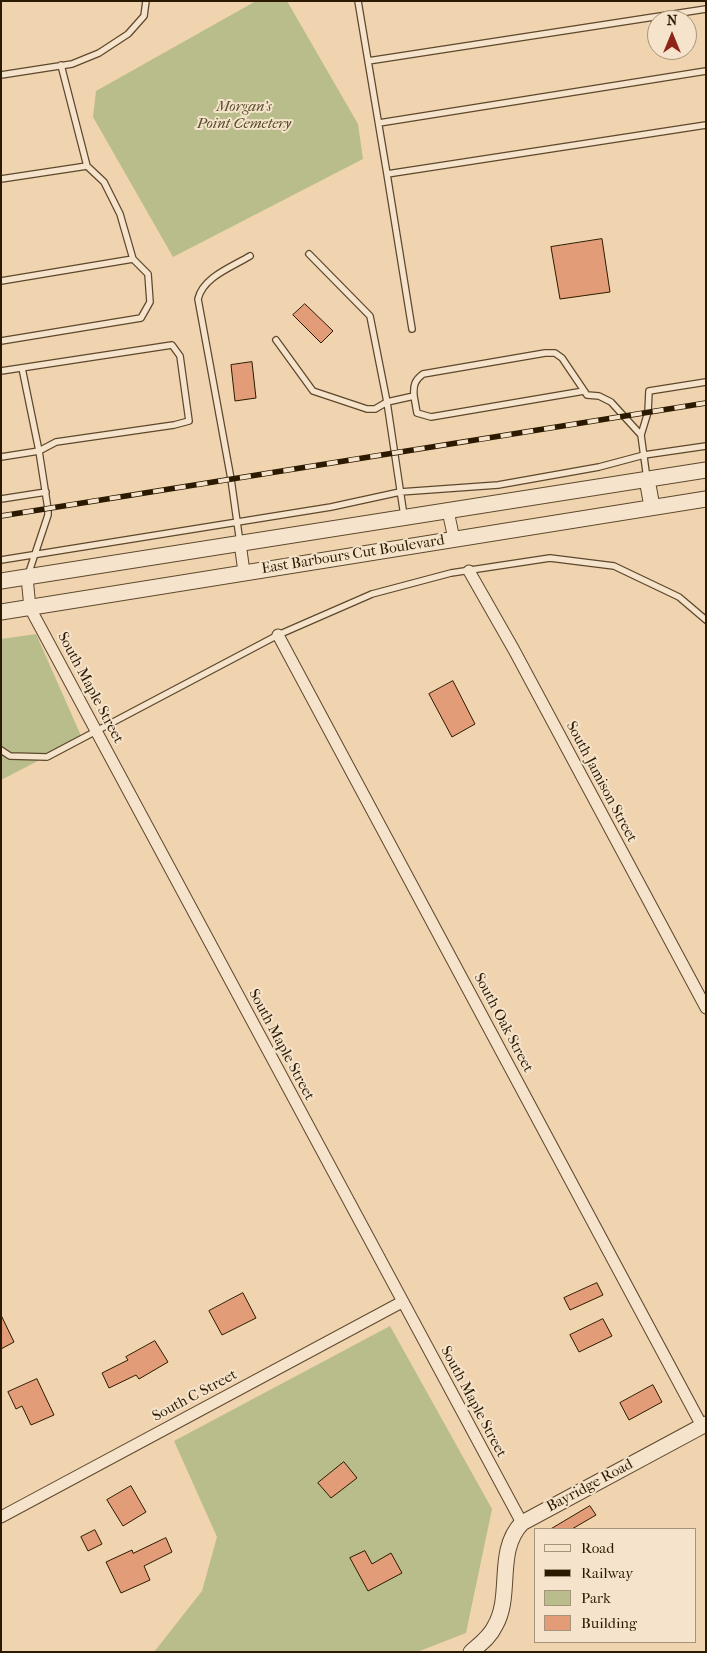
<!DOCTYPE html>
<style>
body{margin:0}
#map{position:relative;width:707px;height:1653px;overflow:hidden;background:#f0d4af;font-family:"IM FELL French Canon",serif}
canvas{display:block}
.frame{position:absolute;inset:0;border:2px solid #2c1a00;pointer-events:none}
.legend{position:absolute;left:534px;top:1528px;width:162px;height:115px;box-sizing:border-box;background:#f5e3cb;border:1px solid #a5937a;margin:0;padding:6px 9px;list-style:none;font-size:15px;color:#2c1a00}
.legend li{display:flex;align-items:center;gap:10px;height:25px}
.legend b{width:25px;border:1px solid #a5937a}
.north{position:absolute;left:647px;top:10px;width:50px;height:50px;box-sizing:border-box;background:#f5e3cb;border:1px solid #a5937a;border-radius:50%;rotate:0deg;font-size:14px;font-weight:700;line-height:20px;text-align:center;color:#2c1a00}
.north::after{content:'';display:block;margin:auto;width:18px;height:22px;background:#8f2418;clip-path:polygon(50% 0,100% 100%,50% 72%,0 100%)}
</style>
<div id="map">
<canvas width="707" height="1653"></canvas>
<div class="frame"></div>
<ul class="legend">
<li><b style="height:6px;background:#f5e3cb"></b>Road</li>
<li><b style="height:6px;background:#2c1a00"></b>Railway</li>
<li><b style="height:14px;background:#b8bd8b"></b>Park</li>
<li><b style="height:14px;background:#e29d78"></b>Building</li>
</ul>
<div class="north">N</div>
</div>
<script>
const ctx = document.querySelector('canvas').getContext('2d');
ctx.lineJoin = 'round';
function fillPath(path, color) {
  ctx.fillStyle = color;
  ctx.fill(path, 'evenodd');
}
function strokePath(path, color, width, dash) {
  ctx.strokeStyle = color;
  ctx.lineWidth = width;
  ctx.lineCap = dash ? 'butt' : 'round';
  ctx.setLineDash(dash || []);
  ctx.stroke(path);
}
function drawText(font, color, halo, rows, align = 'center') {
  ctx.font = font + ' "IM FELL French Canon",serif';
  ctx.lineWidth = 4;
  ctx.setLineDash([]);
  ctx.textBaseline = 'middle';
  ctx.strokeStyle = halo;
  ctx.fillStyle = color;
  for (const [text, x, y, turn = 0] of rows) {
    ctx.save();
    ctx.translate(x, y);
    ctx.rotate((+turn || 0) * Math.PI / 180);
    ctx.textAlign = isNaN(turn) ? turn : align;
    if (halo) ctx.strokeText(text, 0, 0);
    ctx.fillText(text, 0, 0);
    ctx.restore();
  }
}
fillPath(new Path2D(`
 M256,1H287L358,124L363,159L173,257L93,117L96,91Z
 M36,634L82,738L1,780V639Z
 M390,1326L492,1509L466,1633L417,1652H154L202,1591L217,1537L174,1441Z`), '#b8bd8b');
const building = new Path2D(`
 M602,239L610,292L560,299L551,247Z
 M305,304L333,331L321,343L293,315Z
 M252,362L256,398L235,401L231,365Z
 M453,681L475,724L452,737L429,694Z
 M597,1283L603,1295L570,1310L564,1298Z
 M243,1293L256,1318L222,1335L209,1311Z
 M1,1315L14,1342L1,1349Z
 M603,1319L612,1336L579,1352L570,1335Z
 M155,1341L168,1362L139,1379L136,1375L109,1388L102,1373L128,1360L126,1357Z
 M37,1379L54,1415L31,1425L22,1406L16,1409L8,1392Z
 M653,1385L662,1402L629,1420L620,1403Z
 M344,1462L357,1478L331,1498L318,1483Z
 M131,1486L146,1512L123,1526L107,1500Z
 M590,1506L596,1515L572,1529H551Z
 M95,1530L102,1544L88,1551L81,1537Z
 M166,1538L172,1552L144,1566L150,1580L121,1593L106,1562L132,1550L133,1553Z
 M365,1551L372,1564L391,1553L402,1573L368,1591L350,1558Z`);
fillPath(building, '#e29d78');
strokePath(building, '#2c1a00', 1);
const service = new Path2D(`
 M358,1L387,174
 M368,61L706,9
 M61,65L87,166
 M1,75L72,64L99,53L128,34L144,16L146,1
 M379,123L706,71
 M1,179L87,166L104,182L120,214L133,259
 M309,254L370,316L387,402L404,516
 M1,281L133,259L148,274L150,302L141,318L1,341
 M412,329L387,174L706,125
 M276,340L313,391L367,409H375L387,402L414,396C413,385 415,380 423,374L545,353H555L562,358L587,395L599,396L611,402L641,435
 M22,368L39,451L48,509V515L28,575
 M1,371L172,345L180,356L189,421L174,425L56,442L39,451L1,457
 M414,396L417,413L431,417L584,391
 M647,479L641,435L648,412L649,391L706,382
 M1,499L46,492
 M240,543L231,479L198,299C203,277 232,267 250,256
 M1,560L331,507L400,492L498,485L599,467L644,455L706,446
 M1,750L10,756L47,757L278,635L372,594L451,573L550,558L614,566L679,597L706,620`);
const minor = new Path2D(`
 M448,511L454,539
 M240,543L244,572
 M469,571L514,650L706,1008
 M27,577L30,608L522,1523
 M278,635L702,1426
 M1,1517L402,1302`);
const tertiary = new Path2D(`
 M647,479L652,507
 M1,581L706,470
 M1,612L706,499
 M471,1652C480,1644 490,1637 495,1626C513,1595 495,1551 522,1523L706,1424`);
strokePath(service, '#5d482c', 8);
strokePath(minor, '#5d482c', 13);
strokePath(tertiary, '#5d482c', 17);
strokePath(service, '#f5e3cb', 5.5);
strokePath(minor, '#f5e3cb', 11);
strokePath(tertiary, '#f5e3cb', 15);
const rail = new Path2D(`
 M1,516L706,403`);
strokePath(rail, '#2c1a00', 5.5);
strokePath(rail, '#f5e3cb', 4, [11]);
drawText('italic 15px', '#564b2a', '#f5e3cb', [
 ["Morgan's",244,107],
 ["Point Cemetery",244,124]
]);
drawText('15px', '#2c1a00', '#f5e3cb', [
 ["East Barbours Cut Boulevard",353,555,-9],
 ["South Maple Street",90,688,62],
 ["South Jamison Street",601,782,62],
 ["South Oak Street",503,1023,62],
 ["South Maple Street",281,1045,62],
 ["South C Street",195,1396,-28],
 ["South Maple Street",473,1402,62],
 ["Bayridge Road",590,1486,-28]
]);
</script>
